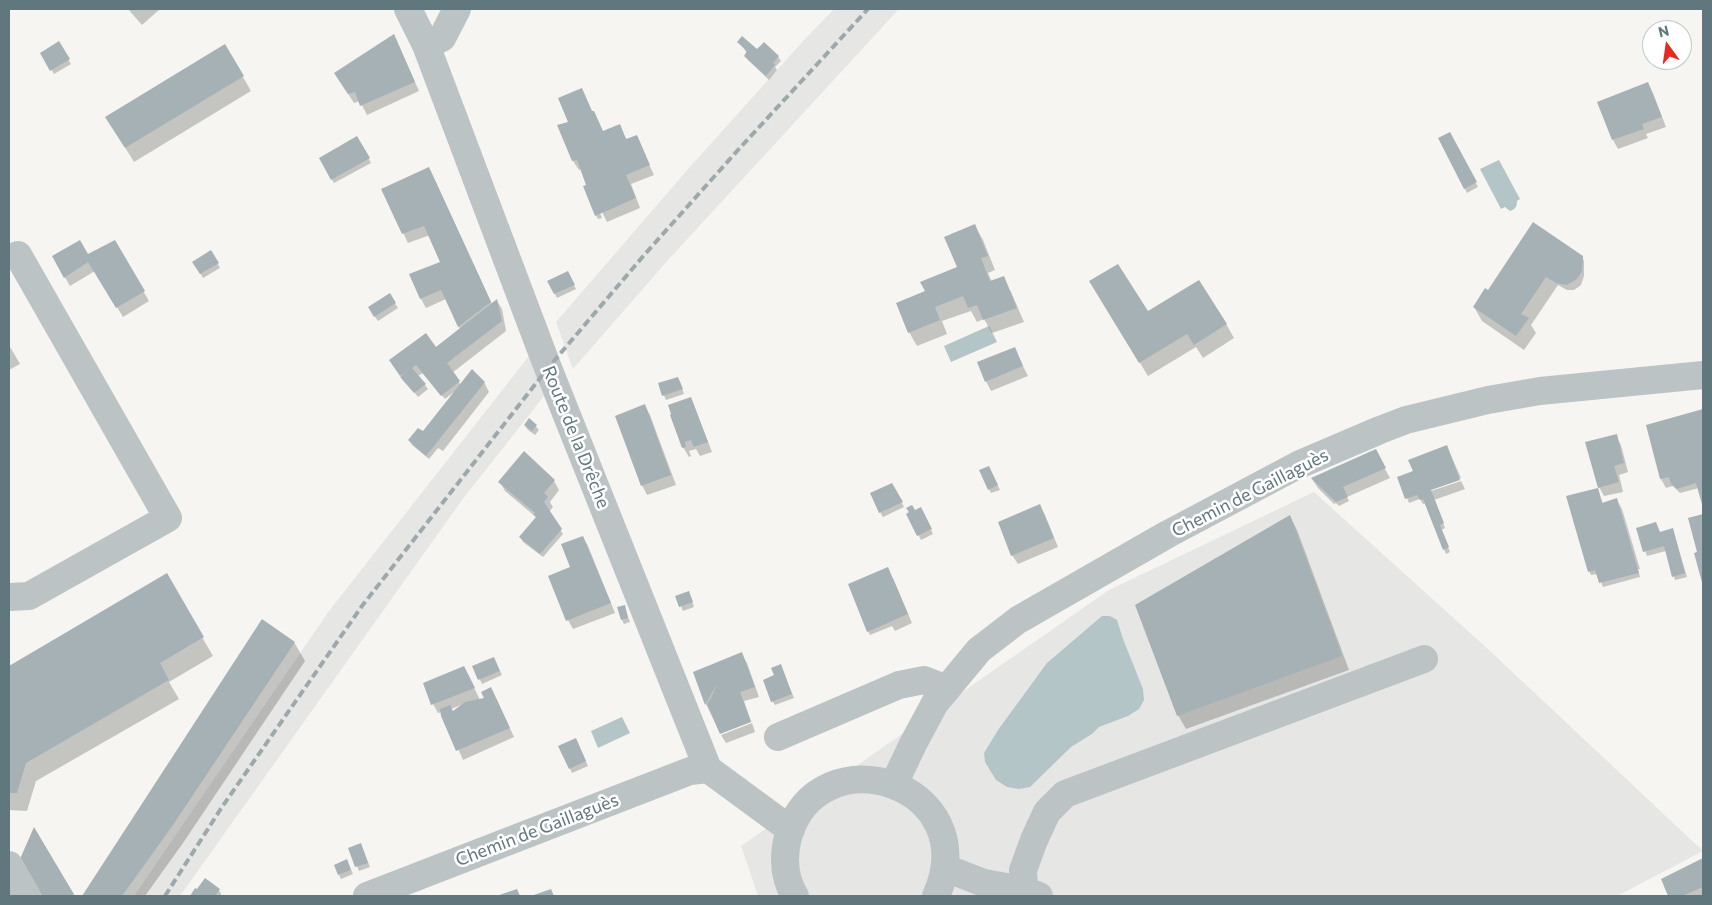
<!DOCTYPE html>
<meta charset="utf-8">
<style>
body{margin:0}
#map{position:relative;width:1712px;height:905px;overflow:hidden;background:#f6f5f2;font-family:Commissioner,sans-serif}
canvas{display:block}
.frame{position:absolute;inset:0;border:10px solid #60777e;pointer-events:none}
.north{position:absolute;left:1642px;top:20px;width:50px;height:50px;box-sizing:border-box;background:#fff;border:1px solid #bfc9cb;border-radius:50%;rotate:346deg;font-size:14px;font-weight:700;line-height:20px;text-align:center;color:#60777e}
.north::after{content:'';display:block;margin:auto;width:18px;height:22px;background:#e72921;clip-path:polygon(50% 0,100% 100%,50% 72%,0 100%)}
</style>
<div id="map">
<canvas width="1712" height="905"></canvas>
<div class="frame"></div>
<div class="north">N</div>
</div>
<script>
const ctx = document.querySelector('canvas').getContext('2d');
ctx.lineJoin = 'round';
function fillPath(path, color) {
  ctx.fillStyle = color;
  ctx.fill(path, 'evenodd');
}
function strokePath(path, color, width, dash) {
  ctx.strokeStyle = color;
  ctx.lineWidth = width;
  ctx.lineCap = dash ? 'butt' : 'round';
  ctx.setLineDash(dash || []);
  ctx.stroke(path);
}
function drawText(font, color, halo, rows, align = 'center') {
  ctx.font = font + ' Commissioner,sans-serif';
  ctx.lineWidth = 5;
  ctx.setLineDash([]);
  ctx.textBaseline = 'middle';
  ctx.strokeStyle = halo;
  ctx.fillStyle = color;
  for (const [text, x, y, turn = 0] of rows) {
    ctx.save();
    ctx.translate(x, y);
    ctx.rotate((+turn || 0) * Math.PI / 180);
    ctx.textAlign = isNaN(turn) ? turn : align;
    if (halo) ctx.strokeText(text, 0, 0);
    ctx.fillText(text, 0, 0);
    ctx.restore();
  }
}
fillPath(new Path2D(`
 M834,9H899L669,259L573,369L556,322L689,168L805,39Z
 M529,356L544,396L462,500L180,896H134L329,611Z
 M1314,492L1489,650L1703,851L1617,896H758L741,846L1109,590Z`), '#e6e7e5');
fillPath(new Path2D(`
 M1499,160L1520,199L1517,201C1517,206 1516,209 1510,211L1505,207L1501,209L1480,169Z
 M989,326L997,342L951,362L944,346Z
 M1102,616H1110L1117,620L1123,639L1143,689L1144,700L1139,709L1128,716L1099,727L1092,734L1071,747L1030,787L1019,789L1007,787L996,780L985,762L984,753L998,730L1047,663Z
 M622,717L630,733L598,748L591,731Z`), '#b3c5c6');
fillPath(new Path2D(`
 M128,9H160L142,25Z
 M394,35L419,91L367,115L360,101L354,103L341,83Z
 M739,42L757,51L778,57L781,61L775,67L777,70L769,80L748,60L745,56L747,53Z
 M59,43L71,64L54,74L42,53Z
 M225,46L251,91L134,162L115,131Z
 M1648,83L1653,93L1666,127L1646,134L1648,138L1618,149L1613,140Z
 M594,112L603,132L619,126L627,140L636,136L654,175L631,184L640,208L607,222L602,212L600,213L602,218L598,219L596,215L588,186L581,169L579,170L573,161Z
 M1450,133L1478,187L1467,193L1440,139Z
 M357,138L371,163L334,183L321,159Z
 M434,178L492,304L497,301L502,309L506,331L452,373L461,385L484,382L489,392L443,451L438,448L429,459L412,445L409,440L427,436L454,392L445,399L423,373L418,376L428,389L418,397L396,369L435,348L460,329L446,299L426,308L421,299L411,274L442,262L430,235L408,243L383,190Z
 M975,226L983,240L995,270L988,273L992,282L1003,278L1011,292L1024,322L992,333L984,319L977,322L971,311L942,321L947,334L917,346L909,332L926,292L958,268Z
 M114,241L149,301L123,317L95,271L70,286L53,257L88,256Z
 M211,252L220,268L203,278L194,262Z
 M1582,257L1584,261V276L1581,285L1574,290H1567L1558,285L1531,325L1536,333L1524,350L1482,321L1474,307L1488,291Z
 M567,273L576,289L557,298L549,282Z
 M389,295L398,308L378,321L369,308Z
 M1099,295L1148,313L1226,324L1234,338L1203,358L1196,347L1148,376Z
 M9,345L20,364L9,370Z
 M1014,348L1028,376L991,391L986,381Z
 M680,382L684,394L666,400L659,384Z
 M693,403L712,452L700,456L696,449L689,451L691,456L689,457L683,447Z
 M645,406L650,415L676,485L647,495L642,485Z
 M1703,411V506L1699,488L1680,493L1673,486L1666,488L1661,479L1647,426Z
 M530,420L539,430L535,435L528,430L525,426Z
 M1616,436L1621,445L1628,472L1619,475L1623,492L1604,496L1599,487Z
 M1375,451L1390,478L1347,497L1349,501L1339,506L1336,503L1334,504L1318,488L1312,479Z
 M1449,451L1461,478L1422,492V494L1461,481L1465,489L1434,500L1445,528L1441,530L1450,552L1446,554L1426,503L1423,504L1420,499L1409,503L1399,477L1414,472Z
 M991,472L1000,490L991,493L989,489Z
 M554,481L559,490L550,502L553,507L549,512L563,534L543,557L523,542L520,537L537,518L505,491L500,482Z
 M892,484L904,507L883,517L880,512Z
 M1598,489L1603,504L1616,499L1622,509L1640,569H1638L1640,577L1603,587L1598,574L1591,575L1589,571L1568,497Z
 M1040,506L1045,515L1058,547L1018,564L1012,555Z
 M915,511L923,513L933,534L921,540L908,514Z
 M1290,516L1297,530L1349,670L1186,729L1178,715Z
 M1703,516V583L1696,554L1699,553L1690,518Z
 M1638,528L1660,533L1673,530L1687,577L1675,580L1666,551L1647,556Z
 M583,537L588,546L615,613L573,629L568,620L572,568Z
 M166,575L213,656L169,682L179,699L36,781L27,811L9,810V668Z
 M893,578L912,623L895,631L892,626L870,635L868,631Z
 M677,597H691L694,607L683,611Z
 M624,606L630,622L624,624L622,620Z
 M263,621L294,642L305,661L183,843L145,896H83Z
 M741,654L747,663L759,697L744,701L751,721L720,733L706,704L695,673Z
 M496,663L502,675L482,684L474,667Z
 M781,666L794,698L775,705L772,701L776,676Z
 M469,677L480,700L496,698L514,737L463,760L442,712L438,713L433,704ZM464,704L453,712L451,709Z
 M752,723L755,732L726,743L721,735Z
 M578,744L588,766L572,773L560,747Z
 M350,849H363L370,867L359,871Z
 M1703,860V896H1670L1663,880Z
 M349,865L353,874L341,879L339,875Z
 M195,890H219L222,896H191Z`), '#0003');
fillPath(new Path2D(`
 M394,34L415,82L360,106L355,92L348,94L334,73Z
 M742,36L757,49L764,42L779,56L773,63L775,65L766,76L744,56L747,51L737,42Z
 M59,41L70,59L50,71L40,53Z
 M225,44L244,76L125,148L105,117Z
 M1648,82L1662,117L1642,124L1644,129L1612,140L1597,102Z
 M582,88L592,111H594L603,131L620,124L626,139L637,135L650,165L626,175L636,198L595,216L583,186L586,185L577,160L572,161L557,125L568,122L558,98Z
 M1450,132L1477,182L1464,189L1438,138Z
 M357,136L370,158L331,180L319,158Z
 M429,167L491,302L458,327L441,290L420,299L409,274L440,262L424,226L402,234L381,189Z
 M1533,222L1583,256L1582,271L1577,279L1567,285L1556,283L1546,277L1521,314L1529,318L1516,336L1473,307L1485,288L1488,290Z
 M975,224L988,256L981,258L990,281L1004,276L1017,308L983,320L977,305L968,308L963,296L935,307L940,320L908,333L896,303L925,291L920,282L957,267L944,237Z
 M80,240L88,254L115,240L145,291L116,308L88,262L64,278L52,256Z
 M211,250L219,263L200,274L192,262Z
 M1118,264L1148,311L1199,280L1227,324L1194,345L1187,334L1139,363L1089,281Z
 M568,271L575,285L554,294L547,281Z
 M390,293L396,303L374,317L368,307Z
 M497,299L502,321L447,363L460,381L441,396L416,365L412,368L426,384L414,393L400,377L410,369L400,376L389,360L426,333L436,347Z
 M1015,347L1023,366L985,382L977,362Z
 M472,369L485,382L426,456L408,440L418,428L423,431Z
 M678,377L683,389L662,396L658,383Z
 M691,397L708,442L694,447L691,440L685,442L686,447L682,448L670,415L671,414L668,405Z
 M645,404L671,475L641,486L615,416Z
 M1703,409V508L1696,483L1677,489L1671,484L1669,477L1660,479L1646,425Z
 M529,418L537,425L532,431L524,425Z
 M1617,434L1624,463L1614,466L1619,482L1598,488L1585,442Z
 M1447,445L1460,480L1431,490L1444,523L1440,525L1449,547L1443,550L1423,499L1420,500L1417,495L1405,499L1397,477L1413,471L1408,460Z
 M1376,449L1386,468L1343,487L1348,497L1336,502L1311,478Z
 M524,451L555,480L544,493L548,497L544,502L562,529L540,554L519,537L536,517L533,514L535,513L498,482Z
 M989,466L998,485L988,490L979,470Z
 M892,483L903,502L879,513L870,493Z
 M1598,488L1602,503L1617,498L1639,573L1599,583L1595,570L1588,572L1566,496Z
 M1040,504L1054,538L1011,556L998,522Z
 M912,505L915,510L921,507L932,529L917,536L906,514L909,512L906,508Z
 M1703,514V586L1694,553L1697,552L1688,518Z
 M1290,515L1342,656L1177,716L1135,605Z
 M1656,522L1660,532L1673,528L1685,573L1672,577L1664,546L1643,552L1636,528Z
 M583,536L611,603L566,621L548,576L570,567L561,544Z
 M888,567L908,614L867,632L848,584Z
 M167,573L204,637L160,663L169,680L26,763L17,793H9V666Z
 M689,591L693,602L679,607L675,596Z
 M625,605L628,618L621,620L617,607Z
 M262,619L295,642L173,825L122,896H82Z
 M742,652L755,687L740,692L751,722L720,734L707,704L712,696L717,684L705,705L693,672Z
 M494,657L500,671L478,680L472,666Z
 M781,664L792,694L771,702L763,680L774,675L771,668Z
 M464,666L475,688L431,705L423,683Z
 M491,687L510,728L456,751L441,716L440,709L450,705L453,711L465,702L484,698L481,692Z
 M576,738L586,761L569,769L558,746Z
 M34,827L75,896H42L20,859Z
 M361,843L368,863L355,867L348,848Z
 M1703,858V887L1682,896H1668L1661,879Z
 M347,859L351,870L338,875L334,865Z
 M205,878L220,889L215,896H190L195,888L197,889Z
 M517,889L520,896H496Z
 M551,889L554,896H531Z`), '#a5b1b4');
strokePath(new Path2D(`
 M408,9L426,45L548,368L708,769L791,830
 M426,45L442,38L457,9
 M9,597L29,596L168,518L18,255
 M778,737L899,685L924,680L947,689
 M894,784L913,744L935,703L979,650L1018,620L1168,534L1298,465L1380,430L1406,420L1488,400L1540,391L1703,375
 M9,865L27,896
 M945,868L984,883L1024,890L1039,896
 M1024,890L1023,870L1034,840L1047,812L1065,794L1424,659
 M367,896L690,771L708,769
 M795,896C784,878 783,857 788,837C819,731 986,784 936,896`), '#bcc3c5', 28);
strokePath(new Path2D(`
 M165,896L222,807L362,606L548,368L645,254L738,150L868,9`), '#9da8ab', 4, [8, 4]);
drawText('18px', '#60777e', '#fff', [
 ["Route de la Drêche",576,437,68],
 ["Chemin de Gaillaguès",1250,493,-27],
 ["Chemin de Gaillaguès",537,830,-21]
]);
</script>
